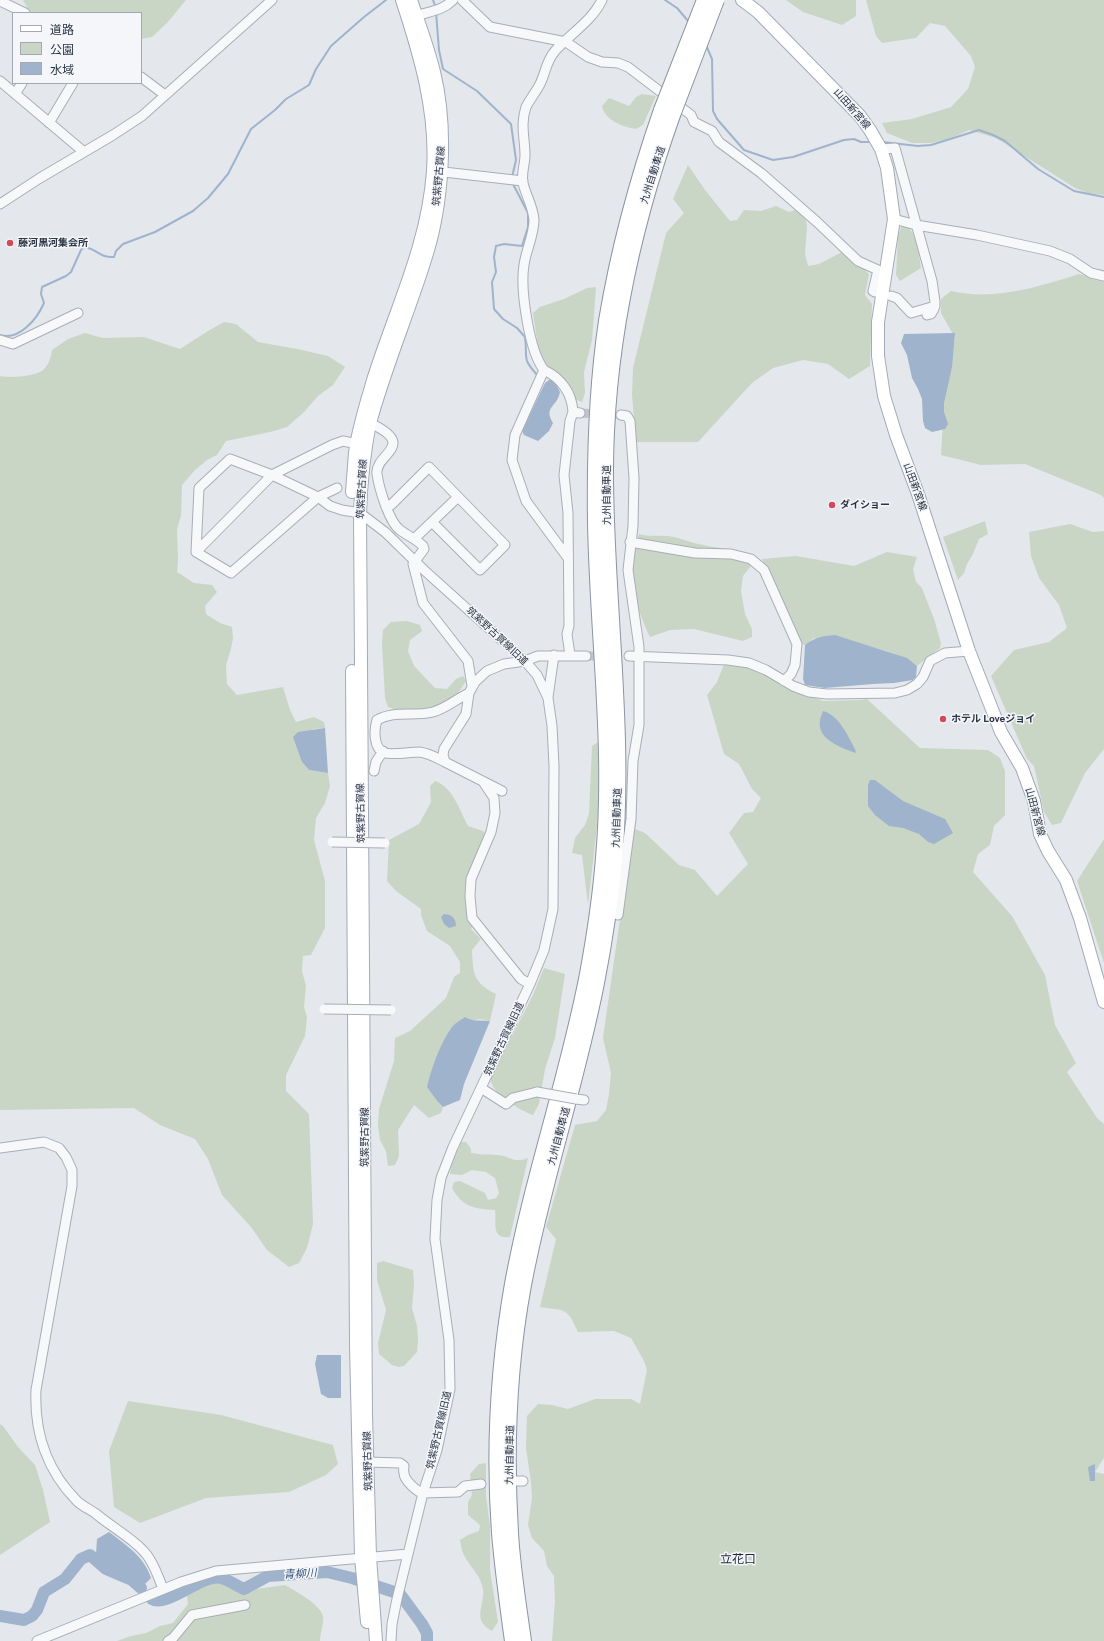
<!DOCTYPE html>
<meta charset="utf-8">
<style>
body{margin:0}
#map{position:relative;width:1104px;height:1641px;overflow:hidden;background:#e4e7ec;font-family:"Public Sans","Noto Sans JP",sans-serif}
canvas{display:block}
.legend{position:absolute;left:12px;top:12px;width:130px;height:72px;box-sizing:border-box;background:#f4f6f9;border:1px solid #a4a8b1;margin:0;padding:5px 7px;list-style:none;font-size:12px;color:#2b3445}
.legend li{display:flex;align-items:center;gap:8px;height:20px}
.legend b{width:20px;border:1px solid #a4a8b1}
</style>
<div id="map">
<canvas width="1104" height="1641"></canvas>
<ul class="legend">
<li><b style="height:5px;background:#fff"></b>道路</li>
<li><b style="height:11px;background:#c9d6c5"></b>公園</li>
<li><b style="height:11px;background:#9fb4cc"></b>水域</li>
</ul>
</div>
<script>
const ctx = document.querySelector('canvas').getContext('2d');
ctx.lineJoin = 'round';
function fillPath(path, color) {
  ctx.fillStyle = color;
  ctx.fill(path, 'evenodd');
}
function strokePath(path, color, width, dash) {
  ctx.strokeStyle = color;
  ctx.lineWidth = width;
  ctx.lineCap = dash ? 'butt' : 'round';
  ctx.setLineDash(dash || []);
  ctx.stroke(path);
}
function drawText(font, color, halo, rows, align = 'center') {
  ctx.font = font + ' "Public Sans","Noto Sans JP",sans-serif';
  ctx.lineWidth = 3;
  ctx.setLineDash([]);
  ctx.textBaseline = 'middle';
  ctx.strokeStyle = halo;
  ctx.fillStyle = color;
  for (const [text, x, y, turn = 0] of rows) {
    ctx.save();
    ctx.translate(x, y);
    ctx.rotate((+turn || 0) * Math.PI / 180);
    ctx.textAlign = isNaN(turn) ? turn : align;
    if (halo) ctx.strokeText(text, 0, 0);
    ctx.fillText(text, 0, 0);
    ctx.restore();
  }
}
fillPath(new Path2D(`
 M23,0H186L167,23L152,37L141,39V13H30Z
 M786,0H856V16L842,25L803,12Z
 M866,0H1104V195L1088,193L1075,188L996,138L969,130L951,138L931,143H912L887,133L882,123L912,119L951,107L968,89L975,67L971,56L945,26L930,23L916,38L882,43L876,36Z
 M642,94L656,96L643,125L636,129C622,127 605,120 602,106L609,98L629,106L636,97Z
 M688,165L705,190L730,221L737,220L744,210L761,211L776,206L789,212L795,210L805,217L807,226L805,254L808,266L819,264L844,251L869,274L865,295L872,304L870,366L849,379L828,364L803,360L773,368L752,383L698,442H636L632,395L633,368L666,233L684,213L673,199Z
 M906,226C918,234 919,255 921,268L900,281L896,275L898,236L901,227Z
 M1079,274L1104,280V498L1101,495L1025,464L981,465L941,455L943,422L938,386L949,366L955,338L941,313V299L951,291C993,301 1039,287 1079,274Z
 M596,287L592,340L584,372L585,393L582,402L574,399L544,366L539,354L533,313L540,307L564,299L587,288Z
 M224,322L236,324L258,342L297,349L328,356L345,367L333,385L318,396L304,412L287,427L270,432L226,441L217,455L207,460L195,470L182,485L181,516L177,529L178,562L177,572L194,583L212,585L217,592L205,606L206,614L220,623L232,627L233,638L231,649L226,665L227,684L237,695L283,687L290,710L296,722L314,717L324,722L325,728L313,729L302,762L309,770L328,773L330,786L325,803L316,818L314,840L325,881V928L311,955L303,956L302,971L306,986L304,1007L307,1017L305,1036L286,1075V1091L309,1114L313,1224L307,1248L299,1263L289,1267L267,1250L251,1227L222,1195L208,1159L195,1139L160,1125L134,1108L0,1110V376C11,378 34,377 43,370C49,365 51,357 52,350L68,339L85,333L103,338L144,337L180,349L208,331Z
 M985,521L988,534L979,539L973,554L967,564L964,573L958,580L943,537Z
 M1070,524L1093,532L1104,531V749L1085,773L1061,823L1052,825L1044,812L1034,766L1027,759L991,676L1014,650L1049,642L1067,628L1059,605L1039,578L1031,556L1029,532Z
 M639,534C649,537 657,535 667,536C679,537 691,543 703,545C724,550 736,546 754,562L743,576L741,591L745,614L752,629V637L743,641L694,629L670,630L650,637C641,619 628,581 630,561C631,553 636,543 639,534Z
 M887,552L917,557L913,569L916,582L922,588L934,619L941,643L940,648L917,666C889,645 847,644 814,638L805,645L799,643L791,618L762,559L796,556L854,566Z
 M407,621L420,625L422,631L410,640L408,651L414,666L435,688L447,689L456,679L463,676L466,681L455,698L442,705L420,713L403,712L388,707L385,698L382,644L383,630L391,622Z
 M725,662L761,670L784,685L823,701L860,700L867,699L920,748L988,750L1000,758L1005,771V815L994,826L990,845L978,854L973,872L1012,916L1045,975L1055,1025L1076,1063L1067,1072L1097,1118L1104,1124V1458L1095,1472L1104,1474V1641H552L555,1601L554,1576L547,1566L544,1551L532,1538L528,1525L532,1498L531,1482L526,1448L527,1416L538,1404L552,1405L568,1409L595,1399H631L640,1404L647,1370L644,1361L631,1338L614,1331L578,1332C567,1307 566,1311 540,1307L556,1239L546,1227L575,1125L597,1121L606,1110L609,1094L611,1073L603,1038L633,828L645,833L679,865L695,870L717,896L748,864L729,833L744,813L753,812L761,798L752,789L739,764L724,754L707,695L717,682Z
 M598,742L599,798L597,826L588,905L582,855L572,853L575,838L585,825L589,814L592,746Z
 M435,781C453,787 460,811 468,826L483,831L489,838L466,895L476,919L471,929L481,939L472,950C473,973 473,983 496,994L490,1021L480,1019L470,1021L438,1102L443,1107L441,1113L429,1118L414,1105L398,1130L399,1156L395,1165L388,1166L386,1151L380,1140L378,1126L379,1109L394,1061L395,1038L410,1031L446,998L454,977L460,973V962L450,946L427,931L421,915V909L396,891L387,881L389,840L419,824L431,802L430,786Z
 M1104,839V963L1077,881Z
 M544,968L565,974L555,1038L545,1069L539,1104L533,1115C519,1110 493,1094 490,1079L533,995Z
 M461,1142H466L471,1149V1153C480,1155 488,1154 497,1155C512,1156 512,1164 528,1158L510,1237C490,1239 497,1222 495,1210C475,1209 462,1207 452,1188L454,1182L460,1181L485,1193L488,1200L496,1198L499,1193L495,1178L486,1172L472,1170L462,1175L450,1174L451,1167Z
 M383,1261L413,1270L414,1285L412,1308L417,1326L418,1339L417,1352L404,1366L399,1367L392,1365L379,1354L378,1343L386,1310L377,1280V1263Z
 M128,1401L221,1415L333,1445L338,1464L326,1475L289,1492L206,1498L140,1523L114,1507L109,1451Z
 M0,1424L3,1426L18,1447L35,1465L43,1490L50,1522L0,1555Z
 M486,1463V1496L490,1526V1570L498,1622L492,1631C471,1619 485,1607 483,1589C481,1575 468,1565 463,1553C461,1549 461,1544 460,1540L468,1535L479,1531L480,1525L468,1515V1502L472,1495L470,1474L479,1464Z
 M219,1579L232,1587L249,1590L285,1585C295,1591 320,1604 323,1616C324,1623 320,1633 320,1641H117L131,1636L146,1633L160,1626L173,1623L188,1604L187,1596L195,1586Z`), '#c9d6c5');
fillPath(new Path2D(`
 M955,333L952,367L944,403V412L948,424L945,429L932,432L925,428L923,421L922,399L918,389L912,378L907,355L901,343L904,334Z
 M549,380H554L560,392C557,408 543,406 553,423L549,431L538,441L524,435L522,431L545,383Z
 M835,635L907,658L917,666L916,677L913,680L894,683L873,684L825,688L805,685L803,679L805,645C815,637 823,636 835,635Z
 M823,711C839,715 848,736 855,749L856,753C844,749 822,741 820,727C819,721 821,716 823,711Z
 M325,728L328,773L309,770L302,762L293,737L298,732Z
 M870,780H875L903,801L945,819L953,833L934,844L928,842L919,834L903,828L889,826L875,815L868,806V785Z
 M444,914C451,914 456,918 456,926L449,928L444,924L441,917Z
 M465,1017C472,1022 481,1020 490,1021L464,1084L460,1100L443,1107L438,1102L427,1087C432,1066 440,1044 452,1027C455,1023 461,1020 465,1017Z
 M317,1355H341V1398H328L321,1394L315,1364Z
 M1095,1464V1481H1090L1088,1467Z
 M109,1532C127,1546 144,1556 151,1578L144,1585L134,1576L106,1564L96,1554L97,1539Z`), '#9fb4cc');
strokePath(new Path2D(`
 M433,0L436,8
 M665,0L677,8L689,22
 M436,12L439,50L443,69L477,91L511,124L516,160L512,177
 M706,45L712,59L713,111L717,119L744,150L773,160L793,157L844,140L854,139L861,142H873
 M883,142L918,146L931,145L979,130L993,135L1005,141L1038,169L1074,191L1104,197
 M513,184L528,213V227L522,246L504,244L496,246L494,257L496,272L492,282L494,309L503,319L517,328L525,337C528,360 521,357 538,376
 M0,335C19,341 37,319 44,303L41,294L42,287L66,276L71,272L81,250L84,247C96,248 99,258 114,257L116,251L123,244L155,232L193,211L208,198L228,174L251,129L275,110L286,99L309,85L316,69L331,46L364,17L386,0`), '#9fb4cc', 2);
strokePath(new Path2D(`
 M152,1599C167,1608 203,1573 221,1578C229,1580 237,1586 244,1589L268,1576L327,1572L352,1578L400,1594L422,1624L427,1633V1641
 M0,1616L24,1620L32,1616L37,1610L44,1592L65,1579L81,1559L90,1555L106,1569L132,1580L141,1588`), '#9fb4cc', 12);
strokePath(new Path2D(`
 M580,413L621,415
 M586,656H629`), '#bfc3cb', 9, [9, 4.5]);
const minor = new Path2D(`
 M462,0L490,27L566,42L588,57L602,62L618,63L628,67L691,115L694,122L712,131L719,142L761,173L817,222L858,261L878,270L873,291L875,292
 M0,1L25,13
 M416,16C430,11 442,11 453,0
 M141,77L165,95
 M0,81L84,152
 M15,94L22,83
 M49,123L73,83
 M881,149L895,148L932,281L935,302L934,309L931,314L927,315
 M435,171L523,181
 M0,204L40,178L113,135L142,116L272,0
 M894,219L916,225L977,235L1050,251L1070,259L1091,273L1104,276
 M891,296L897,298L911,313L935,306
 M0,340L13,344L78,313
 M544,370C561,378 572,393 573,412
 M370,423C419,446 374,454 377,474C379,488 389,522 400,530C408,536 416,539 423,546L424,549L413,564L423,603L468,661L472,686
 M337,488L318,497L231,573L196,552L199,488L230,459L272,475L318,497L330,506L342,510L360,513L385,532L424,570L525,661L537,675L548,698L552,726L554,766L553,909L544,950L530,984L453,1147L441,1178L437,1200L435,1239L449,1340L450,1389L437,1450L423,1493L397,1599L392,1624L391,1641
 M386,507L391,505L429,467L505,545L480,570L432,522
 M414,539L458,497
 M630,542L695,553L731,554L751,559L764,570L797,644L795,665L791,674L784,681
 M196,552L272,475L332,445L343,441L357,444
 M568,558L526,501L512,460L515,435L544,370C529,351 520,289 524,265C526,250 534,235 534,220C533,206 526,196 523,183C521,174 525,164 525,155C525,139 520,124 526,107C530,99 536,92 540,84C546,72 546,61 555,51C570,34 592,21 602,0
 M570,655L567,634L569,626L568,513L564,475L570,421L573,412L580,413
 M629,656L728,660L749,663L766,670L793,686L809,692L827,694L895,693L907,690L917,684L923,677L930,661L945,653L969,651
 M548,697L554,655
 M445,762C437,758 429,753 419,752C411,752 392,755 385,753C373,749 374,729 377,720C394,710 414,717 433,712C447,708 456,699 469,693
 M374,771L376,762L383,751
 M484,783L494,798L495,813L491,832L471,879L470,896L472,918L521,979L530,984
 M502,791L445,762L443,755L444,749L466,714L469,693L475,682L487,671L504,664L525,661L538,656H586
 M618,915L631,819L633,761L639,725V647L628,570L633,526L634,478L630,421L627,416L621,415
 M481,1088L506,1104L513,1098L537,1092
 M576,1099L584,1100
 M0,1148L44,1142L59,1148L66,1157L72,1170V1186L36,1390C34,1432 47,1471 77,1501C82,1506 89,1509 95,1513C110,1526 139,1542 149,1558C155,1567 159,1578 163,1589
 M368,1462L400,1463L404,1466C404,1468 403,1470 404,1473C404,1480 417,1492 423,1493L458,1492L465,1486L481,1484
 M517,1481H523
 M37,1641L181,1582L216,1571L408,1554
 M168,1641L173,1638L192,1615L245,1605`);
const major = new Path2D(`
 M742,0L758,12L860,116L870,130L881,149L887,168L894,219L878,322V356L884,396L896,435L918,494L969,651L1001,732L1022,768L1034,801L1040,834L1048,851L1066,880L1080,918L1104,1002
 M352,492C353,479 354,466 355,453C358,428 367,401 374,377C396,308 428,244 433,171C437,112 420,55 402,0
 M352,671L356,1346L361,1557L367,1622
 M376,1641L370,1557L366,1416L360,513C361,483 364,453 370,423C385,368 408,314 425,260C443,205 448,129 434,72C428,47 419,24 411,0`);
const highway = new Path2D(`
 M512,1641C507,1605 502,1569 499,1533C493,1451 498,1364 512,1284C531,1179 567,1078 587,974C594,936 600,896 603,858C613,746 597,635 595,523C594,456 596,388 606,321C618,249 637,179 661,110
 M524,1641C519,1605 513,1569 511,1533C506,1451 509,1366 524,1285C543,1183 577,1085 597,983C605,942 611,901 615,860C626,734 607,606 606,480C605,354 631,233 673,115`);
strokePath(minor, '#a9aeb7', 11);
strokePath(major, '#a3abb8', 14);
strokePath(highway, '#8b94a3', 16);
strokePath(minor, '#f7f8fa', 9);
strokePath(major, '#fff', 12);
strokePath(highway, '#fff', 14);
const minorBridge = new Path2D(`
 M332,842L385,843
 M324,1009L391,1010
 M537,1092L576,1099`);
const highwayBridge = new Path2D(`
 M661,110L704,0
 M673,115L717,0`);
strokePath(minorBridge, '#a9aeb7', 11, []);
strokePath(highwayBridge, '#8b94a3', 16, []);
strokePath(minorBridge, '#f7f8fa', 9);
strokePath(highwayBridge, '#fff', 14);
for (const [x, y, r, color] of [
 [10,243,4,"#d1495b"],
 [832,505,4,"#d1495b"],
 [943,719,4,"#d1495b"]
]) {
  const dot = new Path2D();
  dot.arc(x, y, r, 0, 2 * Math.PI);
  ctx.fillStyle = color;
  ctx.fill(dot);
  strokePath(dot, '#f4f6f9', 1.5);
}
drawText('10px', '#2b3445', '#f4f6f9', [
 ["山田新宮線",852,109,49],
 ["九州自動車道",653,175,-72],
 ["筑紫野古賀線",439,176,-85],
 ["山田新宮線",915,487,70],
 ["筑紫野古賀線",362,489,-87],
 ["九州自動車道",607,495,-90],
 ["筑紫野古賀線旧道",497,636,43],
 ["山田新宮線",1035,812,75],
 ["筑紫野古賀線",361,813,-91],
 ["九州自動車道",617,818,-88],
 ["筑紫野古賀線旧道",504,1039,-65],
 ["九州自動車道",559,1136,-75],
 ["筑紫野古賀線",365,1137,-90],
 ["筑紫野古賀線旧道",439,1430,-77],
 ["九州自動車道",510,1455,-89],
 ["筑紫野古賀線",368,1461,-92]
]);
drawText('bold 10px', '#2b3445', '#f4f6f9', [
 ["藤河黒河集会所",18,243],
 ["ダイショー",840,505],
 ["ホテル Loveジョイ",951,719]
], 'left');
drawText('italic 11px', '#34527a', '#f4f6f9', [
 ["青柳川",300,1574,-3]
]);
drawText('12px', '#1d2536', '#f4f6f9', [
 ["立花口",738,1559]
]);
</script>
